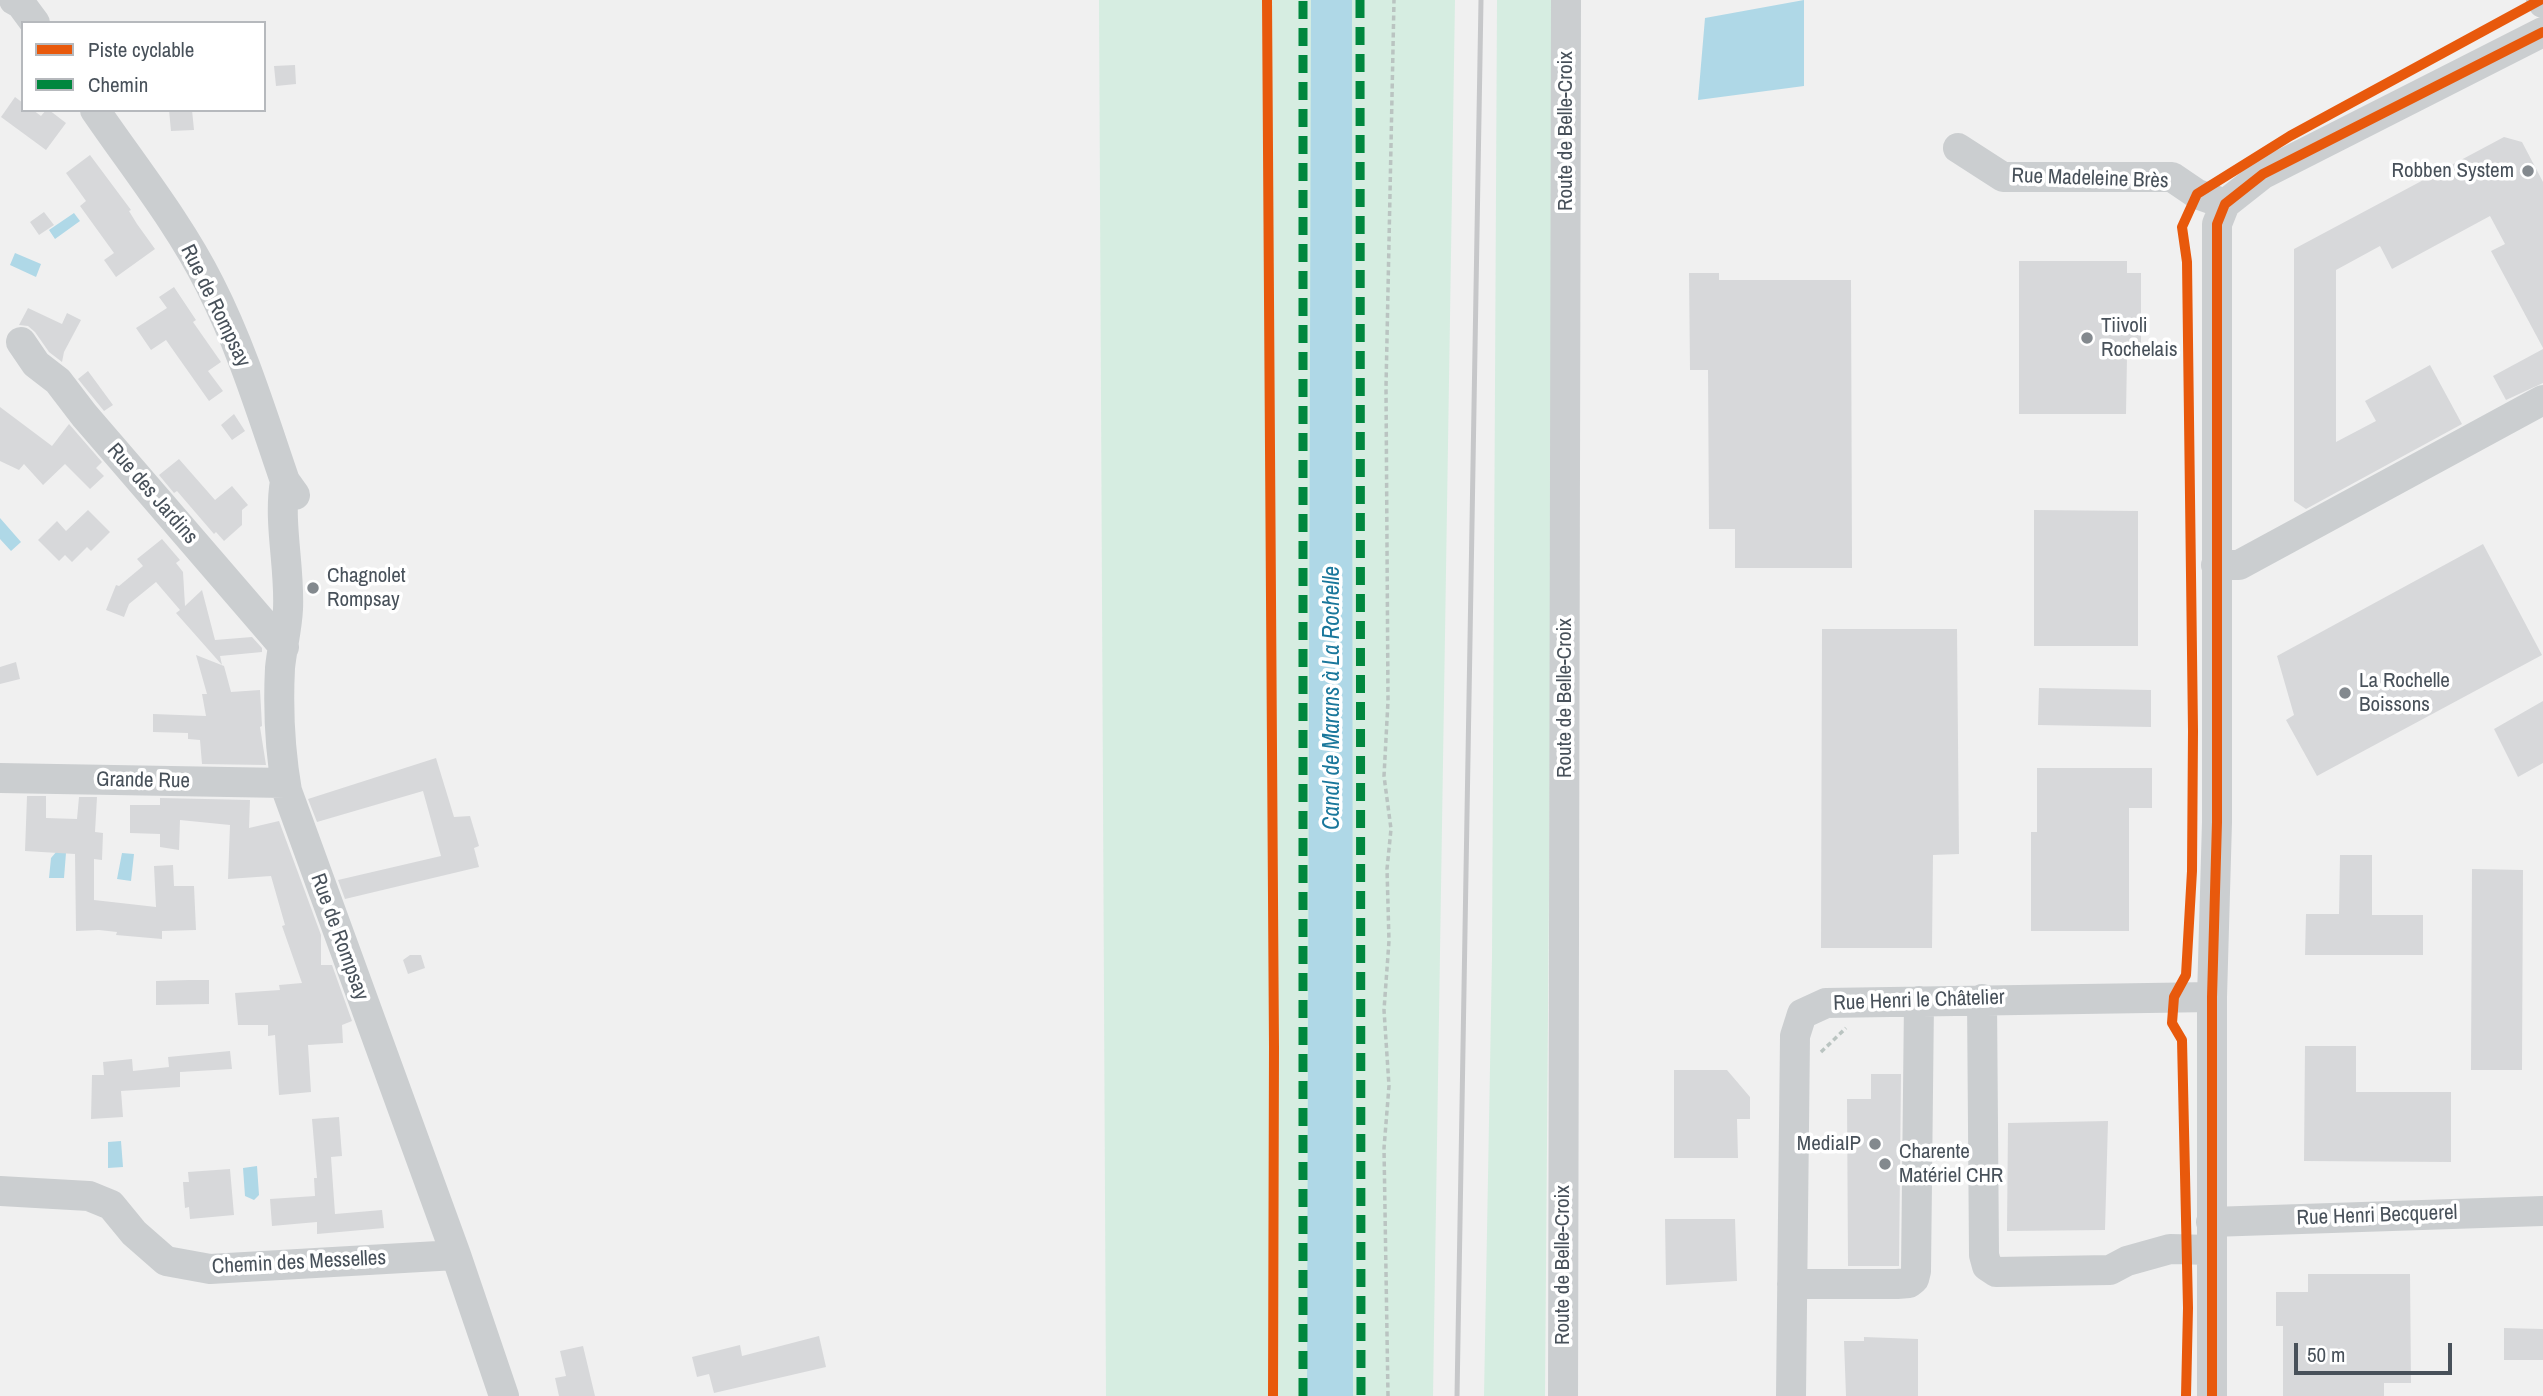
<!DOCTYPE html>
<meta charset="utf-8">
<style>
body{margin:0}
#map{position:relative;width:2543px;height:1396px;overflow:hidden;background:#f0f0f0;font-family:"Archivo Narrow",sans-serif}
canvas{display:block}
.legend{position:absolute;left:21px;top:21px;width:245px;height:91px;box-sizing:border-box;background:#fff;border:2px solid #b6b9bd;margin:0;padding:9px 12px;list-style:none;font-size:21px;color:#48515a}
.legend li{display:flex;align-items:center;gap:14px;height:35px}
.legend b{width:35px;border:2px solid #b6b9bd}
.scale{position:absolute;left:2294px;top:1343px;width:158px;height:32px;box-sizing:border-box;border:4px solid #48515a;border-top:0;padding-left:9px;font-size:21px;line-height:24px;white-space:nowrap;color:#48515a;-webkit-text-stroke:5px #fff;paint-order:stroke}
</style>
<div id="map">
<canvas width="2543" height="1396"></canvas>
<ul class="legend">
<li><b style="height:9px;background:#e8590c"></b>Piste cyclable</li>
<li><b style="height:9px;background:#00873e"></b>Chemin</li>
</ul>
<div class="scale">50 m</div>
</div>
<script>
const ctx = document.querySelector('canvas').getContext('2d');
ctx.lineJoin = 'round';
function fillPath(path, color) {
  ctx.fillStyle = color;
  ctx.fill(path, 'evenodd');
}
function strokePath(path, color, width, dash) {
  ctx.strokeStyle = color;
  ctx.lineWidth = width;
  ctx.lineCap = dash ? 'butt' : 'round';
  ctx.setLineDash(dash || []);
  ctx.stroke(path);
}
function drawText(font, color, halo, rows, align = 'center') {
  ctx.font = font + ' "Archivo Narrow",sans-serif';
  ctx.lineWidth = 7;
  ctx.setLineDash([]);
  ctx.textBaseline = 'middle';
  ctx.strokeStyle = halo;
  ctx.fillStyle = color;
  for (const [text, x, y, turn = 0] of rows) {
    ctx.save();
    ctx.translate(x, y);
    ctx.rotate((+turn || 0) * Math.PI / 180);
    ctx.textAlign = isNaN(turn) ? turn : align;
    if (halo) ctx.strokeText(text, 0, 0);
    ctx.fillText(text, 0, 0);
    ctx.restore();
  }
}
fillPath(new Path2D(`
 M1099,0H1455L1433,1396H1106Z
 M1497,0H1556L1545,1396H1484L1492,957Z`), '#d6ede1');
fillPath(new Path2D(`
 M1311,0H1352L1353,1396H1307Z
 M1804,0V86L1698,100L1705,18Z
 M74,213L80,221L55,239L49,230Z
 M15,253L41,264L36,277L10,265Z
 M0,518L21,542L11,551L0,539Z
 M57,851L66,853L64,878H49L51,858Z
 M122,853L134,854L131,881L117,879Z
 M121,1141L123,1167L108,1168V1142Z
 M257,1166L259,1195L254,1200L245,1196L243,1168Z`), '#afd8e7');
fillPath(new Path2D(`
 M295,65L296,84L276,86L274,66Z
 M15,97L23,103V110H33L41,116L46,110H49L66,123L46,150L1,117Z
 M169,110H192L194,130L171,131Z
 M2504,137L2522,142L2543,182V348L2491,251L2505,244L2490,216L2392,269L2380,246L2336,270V442L2376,421L2365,401L2430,365L2462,424L2306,509L2294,501V249Z
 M90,155L131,210L129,211L137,224L155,249L116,277L104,260L114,253L80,206L86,201L66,173Z
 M44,212L54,225L39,235L30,222Z
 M2019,261H2127V273H2141V357H2127L2126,414H2019Z
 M1689,273H1719V280H1851L1852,568H1735V529H1709L1708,370H1690Z
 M174,287L196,320L193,322L221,362L208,371L223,391L209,401L166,340L151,350L136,328L167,308L159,297Z
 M28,308L62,324L67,313L81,320L64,352L62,362L49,352L35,332L28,326L19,325Z
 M2543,349V383L2506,400L2493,376Z
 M88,371L113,405L104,411L78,379Z
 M0,407L52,446L69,424L102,462L96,468L104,476L90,489L65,464L43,485L24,464L19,470L0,461Z
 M234,414L245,431L232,440L221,425Z
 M179,459L215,500L232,486L248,505L242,510V525L224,541L216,532L214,534L177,491L174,493L159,475Z
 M88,510L110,532L91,551L87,547L72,562L65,555L59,561L38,540L57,521L66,531Z
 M2034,510L2138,511V646H2034Z
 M162,539L180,560L176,563L183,572L185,606L202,590L215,640L252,637L262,648V652L220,656L222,665L176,613L180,610L156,582L129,604L124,617L106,610L116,585L119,586L143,566L137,559Z
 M2483,544L2542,655L2317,776L2286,720L2294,715L2277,656Z
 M1822,629H1957L1959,854L1933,855L1932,948H1821Z
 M196,655L224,666L231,692L260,690L262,726L260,727L266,765L202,764L200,740L188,739V733L153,732V714L206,716L202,694H207Z
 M16,662L20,679L0,684V667Z
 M2039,688L2151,690V727L2038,725Z
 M2543,701V763L2518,777L2494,729Z
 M436,758L454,817L470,816L479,846L474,848L479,867L345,899L338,880L441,856L423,791L317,822L308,799Z
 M2037,768H2152V808H2129V931H2031V832H2037Z
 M27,796H46V818L77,819L79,797H97L95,832L103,833L102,860L94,859V900L156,907L154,866L173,865L174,886H194L196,930L162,931V939L116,935L117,932L99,930L76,931L75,854L25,851Z
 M160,798L250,800L249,828L279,821L321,935V965H332L352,1021L342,1025L343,1043L308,1045L311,1092L279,1095L275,1035L268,1036V1025H238L235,993L280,990L279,985L302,983L282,926L285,925L271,876L228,879L230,825L180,820L179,850L160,847V834L130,833V805H160Z
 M2340,855H2372V915H2423V955H2305L2306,914H2339Z
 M2472,869L2523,870L2522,1070H2471Z
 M410,955H421L425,968L408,974L403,960Z
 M189,980H209V1004L156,1005V981Z
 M2305,1046H2356V1092H2451V1162L2304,1161Z
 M230,1051L232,1069L180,1072V1087L121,1091L123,1117L91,1119L92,1075H104L103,1062L132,1059L133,1071L169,1067L168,1057Z
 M1674,1070H1727L1750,1097V1119H1737L1738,1158H1674Z
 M1871,1074H1901L1899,1266H1848L1847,1099H1871Z
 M339,1117L342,1156L331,1157L335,1214L382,1210L384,1228L317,1234V1222L272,1226L270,1199L315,1196L314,1178H317L312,1119Z
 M2108,1121L2105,1230L2007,1231L2008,1123Z
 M230,1169L234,1215L190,1219L189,1207L185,1208L183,1182H189L188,1172Z
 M1665,1219H1735L1737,1281L1666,1285Z
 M2308,1274H2410L2411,1383H2384V1396H2283V1326H2276V1292H2308Z
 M2504,1328L2543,1329V1360H2504Z
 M819,1336L826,1367L714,1393L709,1374L697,1377L692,1357L740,1345L742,1356Z
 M1864,1337L1918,1339V1396H1846L1844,1341H1864Z
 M583,1346L595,1396H559L555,1378L566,1376L560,1351Z`), '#d7d8da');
strokePath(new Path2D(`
 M1821,1052L1846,1028
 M1388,1396L1384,1148L1389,1086L1384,1010L1389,941L1387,869L1391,829L1384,776L1388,701L1386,387L1394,0`), '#bac4c1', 3.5, [5, 3.5]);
strokePath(new Path2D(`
 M14,0L21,4L35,23
 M2541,0L2543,3
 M95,110C134,167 179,223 210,285C242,348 262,414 285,481L295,495
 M1958,148L2003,177H2172L2197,194L2225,204
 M21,342L36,364L58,381L84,415L284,647
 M285,481C278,523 290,566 288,609C287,629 282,648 280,668C278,708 280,751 287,791L456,1255L504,1396
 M2216,565H2239L2543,400
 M0,778L285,783
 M1982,999L1984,1255L1987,1266L1996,1272L2110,1270L2127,1261L2170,1249L2212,1250
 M0,1191L89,1196L111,1205L134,1233L166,1261L210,1269L456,1255
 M2211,1222L2543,1211
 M1792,1284H1897L1909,1283L1914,1279L1916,1271L1919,1001
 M1563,1396L1566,0
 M1791,1396L1795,1036L1802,1014L1826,1003L2212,997
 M2212,1396V997L2217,822V224L2225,204L2263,174L2543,32`), '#cbced0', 30);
strokePath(new Path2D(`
 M1457,1396L1481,0`), '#c6c7c9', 5);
strokePath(new Path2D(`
 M1360,0L1361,1396
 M1303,1396V0`), '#00873e', 9, [18, 9]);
strokePath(new Path2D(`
 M1267,0L1274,1046L1273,1396
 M2186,1396L2188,1308L2182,1040L2172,1023L2174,997L2186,975L2192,871L2193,731L2187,262L2182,227L2197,194L2290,136L2540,0
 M2212,1396V997L2217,822V224L2225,204L2263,174L2543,32`), '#e8590c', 10);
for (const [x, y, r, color] of [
 [2528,171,7,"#83898e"],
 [2087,338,7,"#83898e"],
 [313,588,7,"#83898e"],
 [2345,693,7,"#83898e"],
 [1875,1144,7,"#83898e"],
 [1885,1164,7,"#83898e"]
]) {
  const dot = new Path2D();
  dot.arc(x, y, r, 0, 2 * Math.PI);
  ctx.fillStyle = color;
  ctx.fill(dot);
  strokePath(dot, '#fff', 2.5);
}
drawText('21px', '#48515a', '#fff', [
 ["Route de Belle-Croix",1566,131,-90],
 ["Rue Madeleine Brès",2090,179,2],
 ["Rue de Rompsay",215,306,64],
 ["Rue des Jardins",152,494,49],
 ["Route de Belle-Croix",1565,698,-90],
 ["Grande Rue",143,781,1],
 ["Rue de Rompsay",339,937,70],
 ["Rue Henri le Châtelier",1919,1001,-2],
 ["Rue Henri Becquerel",2377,1216,-2],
 ["Chemin des Messelles",299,1263,-3],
 ["Route de Belle-Croix",1563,1265,-90]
]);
drawText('21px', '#48515a', '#fff', [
 ["Robben System",2514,171,"right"],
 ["Tiivoli",2101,326],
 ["Rochelais",2101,350],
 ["Chagnolet",327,576],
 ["Rompsay",327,600],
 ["La Rochelle",2359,681],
 ["Boissons",2359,705],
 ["MediaIP",1861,1144,"right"],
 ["Charente",1899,1152],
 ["Matériel CHR",1899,1176]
], 'left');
drawText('italic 23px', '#1a779b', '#fff', [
 ["Canal de Marans à La Rochelle",1333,698,-90]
]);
</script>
